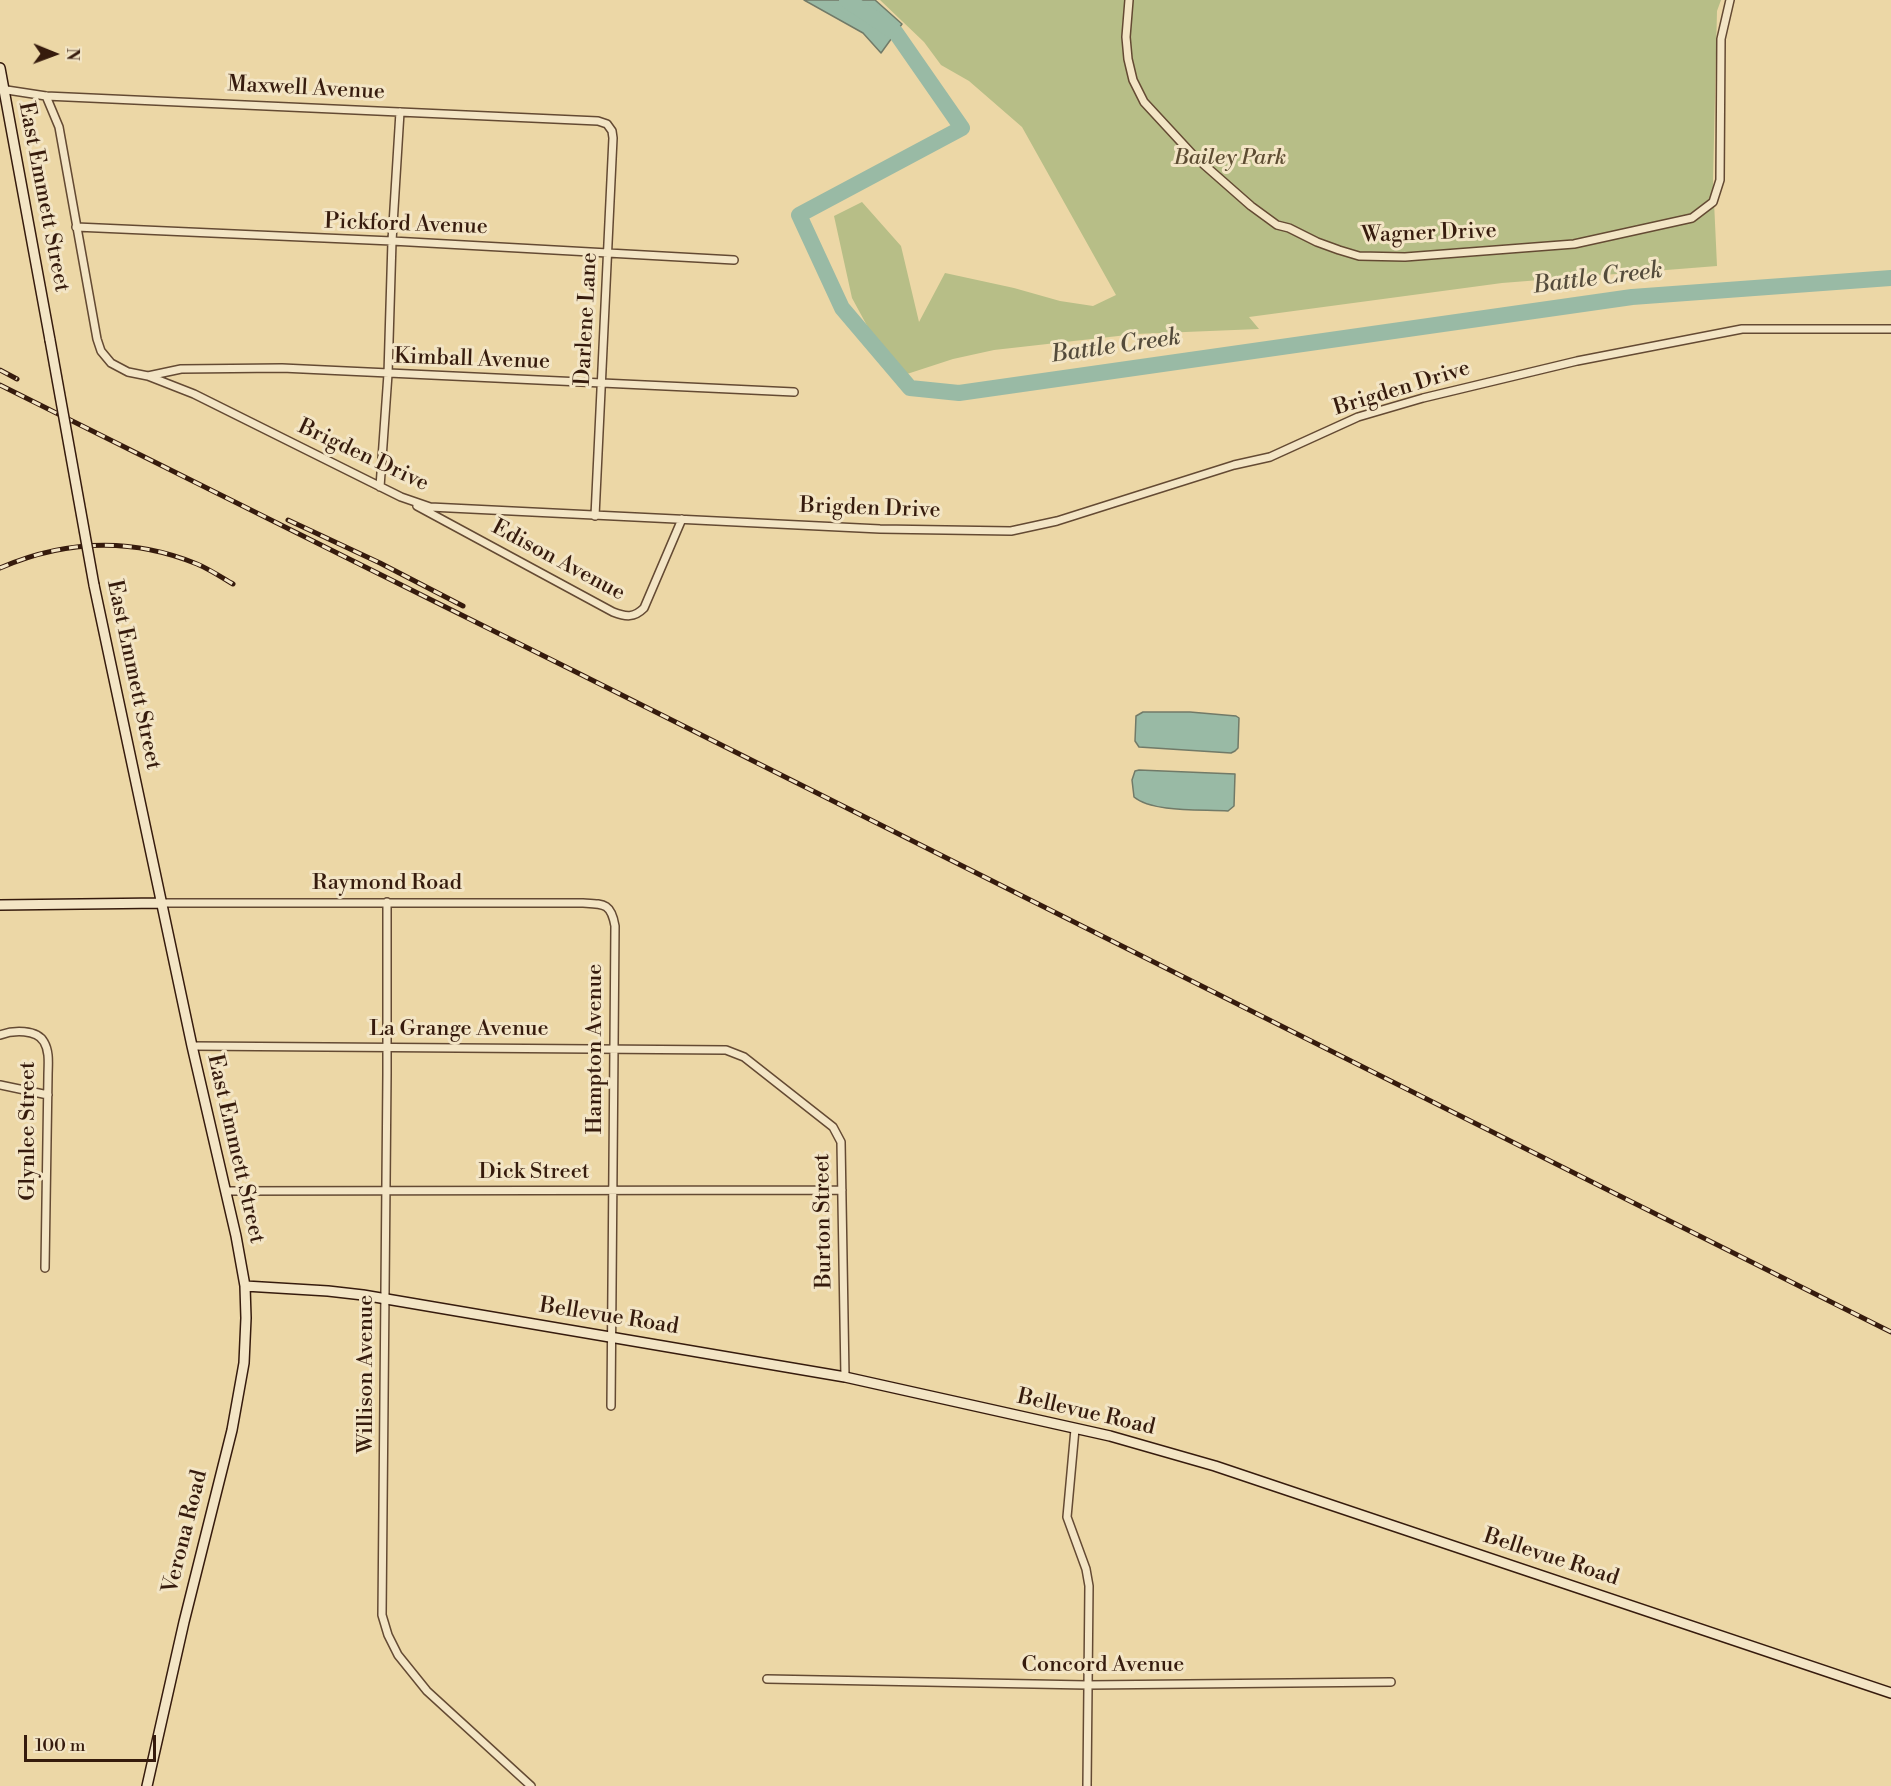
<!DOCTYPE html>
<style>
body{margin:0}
#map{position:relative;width:1891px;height:1786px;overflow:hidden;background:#ecd7a6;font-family:"Libre Bodoni",serif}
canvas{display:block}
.north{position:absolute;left:24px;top:24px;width:60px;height:60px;-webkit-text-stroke:4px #f3e5c5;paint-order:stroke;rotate:91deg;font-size:16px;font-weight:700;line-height:24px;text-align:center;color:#361b0d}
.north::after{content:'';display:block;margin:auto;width:21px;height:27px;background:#361b0d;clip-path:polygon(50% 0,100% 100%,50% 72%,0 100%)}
.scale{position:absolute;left:24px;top:1735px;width:132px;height:27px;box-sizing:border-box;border:3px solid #361b0d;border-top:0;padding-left:8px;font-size:18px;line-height:21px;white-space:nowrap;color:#361b0d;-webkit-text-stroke:4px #f3e5c5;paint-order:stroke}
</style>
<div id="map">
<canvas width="1891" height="1786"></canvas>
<div class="north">N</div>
<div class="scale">100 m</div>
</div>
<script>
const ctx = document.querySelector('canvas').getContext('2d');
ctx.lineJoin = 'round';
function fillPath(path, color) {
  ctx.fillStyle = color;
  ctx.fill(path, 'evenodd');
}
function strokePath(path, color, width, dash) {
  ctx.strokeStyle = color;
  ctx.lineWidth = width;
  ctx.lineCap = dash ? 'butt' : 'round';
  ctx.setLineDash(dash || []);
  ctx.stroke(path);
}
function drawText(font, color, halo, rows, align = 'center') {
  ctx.font = font + ' "Libre Bodoni",serif';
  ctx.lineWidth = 6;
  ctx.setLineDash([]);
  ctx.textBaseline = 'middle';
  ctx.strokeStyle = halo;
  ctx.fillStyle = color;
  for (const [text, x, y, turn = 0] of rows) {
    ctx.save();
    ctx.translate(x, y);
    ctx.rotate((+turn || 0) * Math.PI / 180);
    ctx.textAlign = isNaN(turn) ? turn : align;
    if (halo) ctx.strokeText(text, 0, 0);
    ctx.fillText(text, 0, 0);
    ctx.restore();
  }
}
fillPath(new Path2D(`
 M880,0H1721L1717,11L1713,180L1717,266L1502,283L1249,317L1259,329L1136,334L994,350L953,359L907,374L877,344L852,298L834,216L862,202L901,246L919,322L945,273L1014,288L1060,301L1093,306L1116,295L1022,127L969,81L941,65L924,42Z`), '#b7be87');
const water = new Path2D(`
 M804,0H875L902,24L881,53L863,33Z
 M1143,712H1190L1236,716L1239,718L1238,748L1235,751L1231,753L1139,747L1135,741L1136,716Z
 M1139,770L1235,774L1234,806L1228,811C1204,809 1153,813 1134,797L1132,780L1135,771Z`);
fillPath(water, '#99baa5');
strokePath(water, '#717a68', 1.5);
strokePath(new Path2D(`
 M847,0L896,33L962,128L799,215L842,308L910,388L959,393L1632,297L1891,278`), '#99baa5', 16);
const street = new Path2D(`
 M1129,0L1126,37L1128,59L1133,80L1144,102L1193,155L1251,206L1277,225L1289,228L1317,242L1339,250L1359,256L1405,257L1574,244L1692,218L1713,202L1720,180L1721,39L1730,0
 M0,89L46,96L598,121L607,124L612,131L613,138L595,516
 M46,96L59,127L97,339L101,351L111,363L128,372L148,376L194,394L401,497L430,507L880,529L1011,531L1057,521L1234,465L1270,457L1358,417L1423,398L1577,361L1742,329H1891
 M76,227L392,241L734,260
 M148,376L181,369L282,368L794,392
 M380,487L388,374L392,241L400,112
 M417,506L613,612C626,617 634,618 644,608L682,519
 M387,902V1074L382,1615L388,1635L398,1655L427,1691L531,1786
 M162,903H583C604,904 611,903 615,926L611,1406
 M0,1035C13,1030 37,1029 44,1042C50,1052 48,1065 48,1076L45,1268
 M192,1046L726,1050L744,1057L833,1127L841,1142L845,1377
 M0,1085L48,1095
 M226,1191L842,1190
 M1075,1429L1067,1517L1086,1569L1089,1586L1087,1786
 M767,1679L1087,1685L1391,1682`);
const secondary = new Path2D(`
 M0,68L50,340
 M94,585L192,1046L236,1236L245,1286L246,1318L244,1363L232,1430L184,1622L147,1786
 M0,905L162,903
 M245,1286L328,1291L363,1295L845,1377L1110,1436L1215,1466L1891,1693`);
strokePath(street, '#644a33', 10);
strokePath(secondary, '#361b0d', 12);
strokePath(street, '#f3e5c5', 7);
strokePath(secondary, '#f3e5c5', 9);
const rail = new Path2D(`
 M0,370L17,379
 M0,385L574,671L1891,1332
 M288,520L380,563L463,606
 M0,568C65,540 131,537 197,564C209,569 221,577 233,584`);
strokePath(rail, '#361b0d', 5);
strokePath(rail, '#f3e5c5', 3, [9]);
const secondaryBridge = new Path2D(`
 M50,340L94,585`);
strokePath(secondaryBridge, '#361b0d', 12, []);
strokePath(secondaryBridge, '#f3e5c5', 9);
drawText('22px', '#361b0d', '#f3e5c5', [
 ["Maxwell Avenue",306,89,3],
 ["East Emmett Street",43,197,79],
 ["Pickford Avenue",406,225,2],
 ["Wagner Drive",1429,234,-2],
 ["Darlene Lane",587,319,-87],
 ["Kimball Avenue",472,360,2],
 ["Brigden Drive",1402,389,-17],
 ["Brigden Drive",363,456,25],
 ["Brigden Drive",870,509,2],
 ["Edison Avenue",558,561,28],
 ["East Emmett Street",133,675,78],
 ["Raymond Road",387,884],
 ["La Grange Avenue",459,1030],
 ["Hampton Avenue",596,1049,-90],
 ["Glynlee Street",29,1131,-90],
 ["East Emmett Street",235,1149,77],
 ["Dick Street",534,1173],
 ["Burton Street",824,1221,-91],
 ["Bellevue Road",609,1317,9],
 ["Willison Avenue",367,1374,-90],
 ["Bellevue Road",1086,1413,13],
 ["Verona Road",186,1532,-76],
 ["Bellevue Road",1551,1558,18],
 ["Concord Avenue",1103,1666]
]);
drawText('italic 22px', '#5d4c32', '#f3e5c5', [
 ["Bailey Park",1230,159]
]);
drawText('italic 24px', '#544b3b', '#f3e5c5', [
 ["Battle Creek",1598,279,-7],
 ["Battle Creek",1116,347,-8]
]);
</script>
